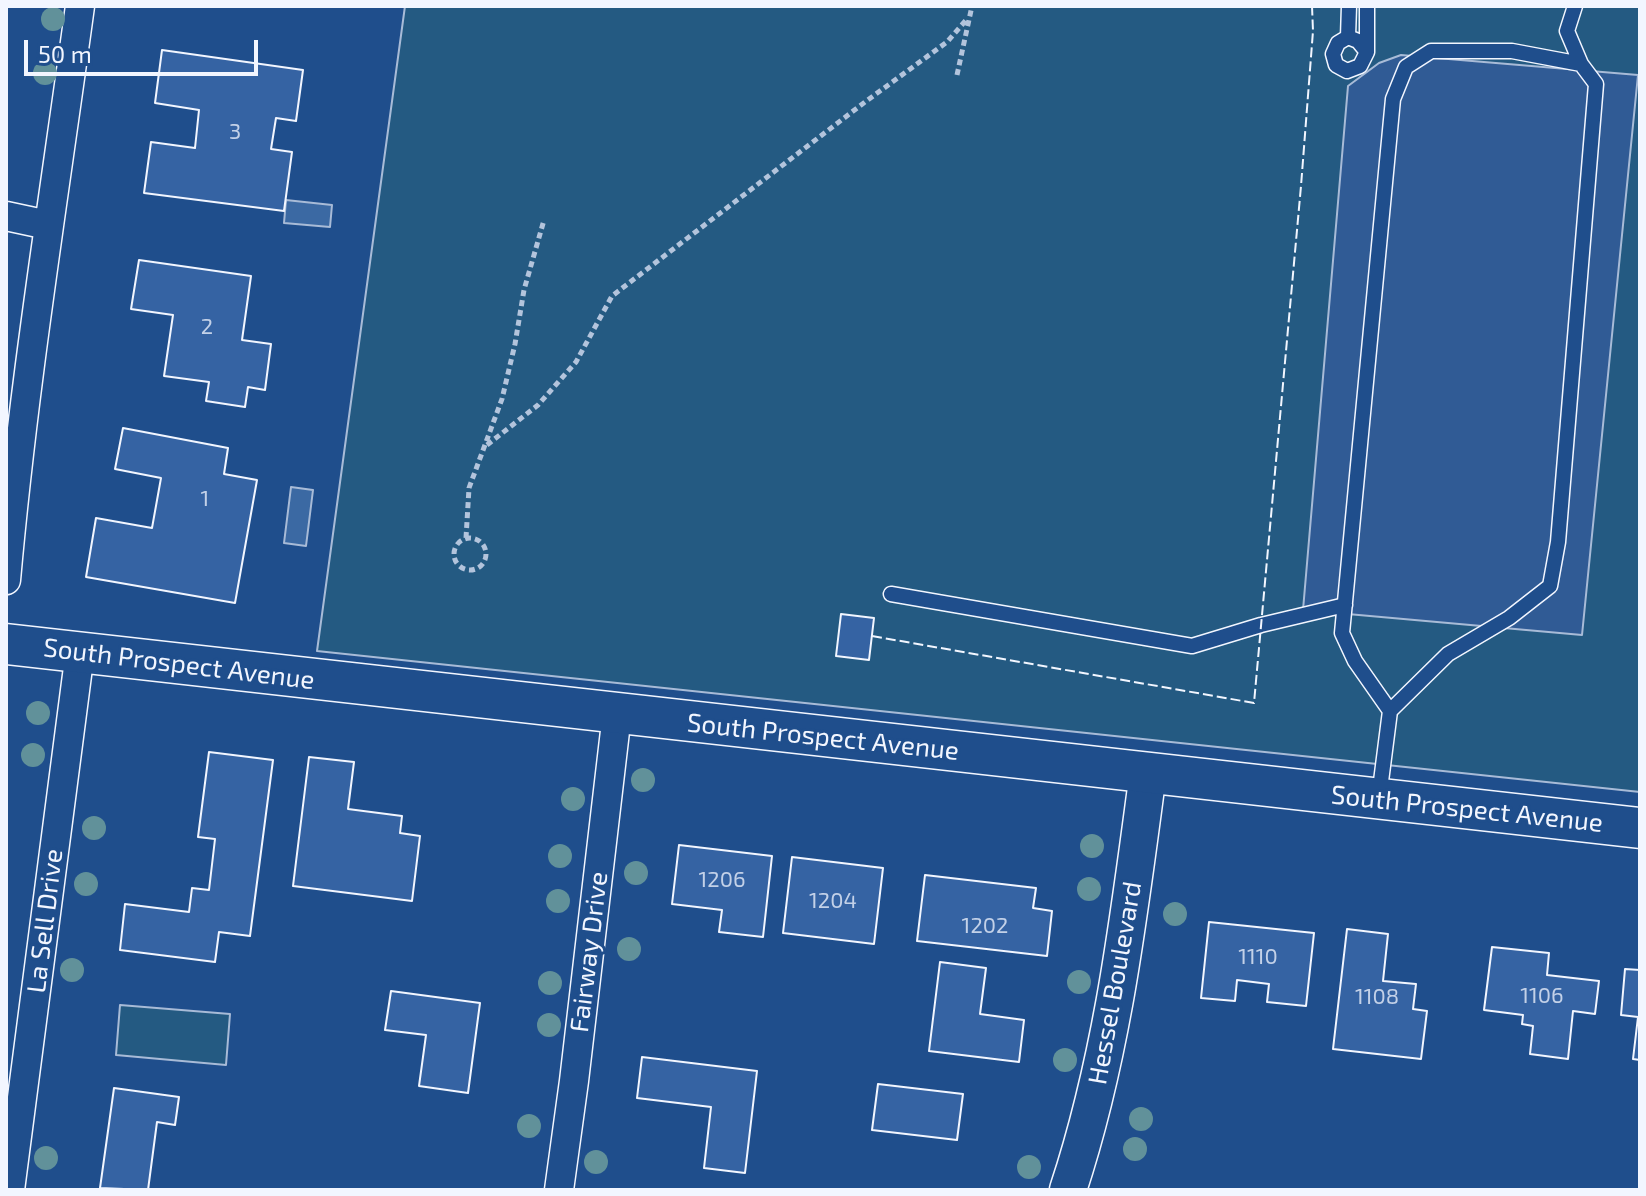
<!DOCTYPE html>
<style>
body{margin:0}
#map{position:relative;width:1646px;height:1196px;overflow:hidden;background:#1f4e8c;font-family:"Exo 2",sans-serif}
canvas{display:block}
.frame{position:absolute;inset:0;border:8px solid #f2f6ff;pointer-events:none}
.scale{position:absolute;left:24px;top:40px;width:234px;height:36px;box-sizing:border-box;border:4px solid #f2f6ff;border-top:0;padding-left:10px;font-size:24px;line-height:28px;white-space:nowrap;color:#f2f6ff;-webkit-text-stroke:6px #1f4e8c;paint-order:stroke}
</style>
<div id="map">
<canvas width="1646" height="1196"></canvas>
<div class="frame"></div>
<div class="scale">50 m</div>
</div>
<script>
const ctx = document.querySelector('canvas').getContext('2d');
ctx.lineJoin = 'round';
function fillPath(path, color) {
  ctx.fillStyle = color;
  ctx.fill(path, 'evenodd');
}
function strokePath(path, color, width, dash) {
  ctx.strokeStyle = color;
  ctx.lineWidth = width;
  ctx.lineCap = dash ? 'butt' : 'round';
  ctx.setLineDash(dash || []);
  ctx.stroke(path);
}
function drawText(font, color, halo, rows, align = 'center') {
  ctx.font = font + ' "Exo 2",sans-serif';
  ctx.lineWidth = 6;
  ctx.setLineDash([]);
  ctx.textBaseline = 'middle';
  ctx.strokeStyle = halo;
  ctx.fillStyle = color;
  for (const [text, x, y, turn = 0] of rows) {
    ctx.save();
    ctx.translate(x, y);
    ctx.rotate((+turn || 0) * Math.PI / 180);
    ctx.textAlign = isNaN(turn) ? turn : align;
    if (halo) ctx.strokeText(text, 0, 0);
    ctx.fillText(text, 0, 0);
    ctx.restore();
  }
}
const green = new Path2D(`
 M405,6H1640V792L317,651Z
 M120,1005L230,1014L226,1065L116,1055Z`);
fillPath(green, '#245a82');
strokePath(green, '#a8bbd7', 2);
const parking = new Path2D(`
 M1401,55L1638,75L1582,635L1303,610L1348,86L1379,63Z`);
fillPath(parking, '#305b95');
strokePath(parking, '#a8bbd7', 2);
const water = new Path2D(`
 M286,200L332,205L330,227L284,223Z
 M291,487L313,490L306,546L284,543Z`);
fillPath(water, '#3b69a3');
strokePath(water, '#a8bbd7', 2);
const building = new Path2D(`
 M162,50L303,70L296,121L276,118L271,149L292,152L284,211L144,193L151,142L195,148L199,110L155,103Z
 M139,260L251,276L242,340L271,344L265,390L248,387L245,407L206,401L209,382L164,376L173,315L131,309Z
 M123,428L228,448L224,474L257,480L235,603L86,577L96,518L152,528L161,478L115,469Z
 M841,614L874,618L869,660L836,656Z
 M209,752L273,760L250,936L219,932L215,962L120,950L125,904L189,912L192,888L209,890L215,839L198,837Z
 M309,757L354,762L348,809L402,816L400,833L420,836L412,901L293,886Z
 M679,845L772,856L763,937L719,932L722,910L672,904Z
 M792,857L883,868L874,944L783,933Z
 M925,875L1036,888L1033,908L1052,911L1047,956L917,941Z
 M1209,922L1314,933L1306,1006L1267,1002L1269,984L1237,980L1235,1001L1201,998Z
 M1347,929L1388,934L1383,981L1416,984L1413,1009L1427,1011L1421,1059L1333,1049Z
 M1492,947L1549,953L1547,975L1599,981L1595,1014L1573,1011L1568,1059L1530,1054L1533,1026L1522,1024L1523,1015L1484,1010Z
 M940,962L986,968L980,1014L1024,1020L1019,1062L929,1051Z
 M1625,969L1640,970V1060L1633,1059L1638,1017L1621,1015Z
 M391,991L480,1003L468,1093L419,1086L426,1035L385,1030Z
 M642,1057L757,1071L745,1173L704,1168L711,1107L637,1098Z
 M878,1084L963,1094L957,1140L872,1130Z
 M114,1088L179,1097L175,1125L157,1122L148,1190L100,1188Z`);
fillPath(building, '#3563a3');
strokePath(building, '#f2f6ff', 2);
const service = new Path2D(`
 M1575,6L1567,31L1581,64
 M1348,37L1349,6
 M1367,52L1358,41L1348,37L1338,43L1333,54L1336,65L1347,71L1360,66L1367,52V6
 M891,594L1192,646L1261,625L1345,605
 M1379,797L1390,711L1448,654L1509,618L1550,586L1558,542L1596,84L1581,64L1512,51H1431L1406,67L1393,99L1342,633L1355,661L1390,711`);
const minor = new Path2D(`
 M6,216L48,225
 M6,580C23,388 54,197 80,6
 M10,1190L80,652
 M559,1190L574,1081L617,714`);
const tertiary = new Path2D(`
 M1068,1190C1113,1054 1129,914 1148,773`);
const secondary = new Path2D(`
 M6,644L1640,828`);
strokePath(service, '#f2f6ff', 17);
strokePath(minor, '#f2f6ff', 31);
strokePath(tertiary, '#f2f6ff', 39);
strokePath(secondary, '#f2f6ff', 43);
strokePath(new Path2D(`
 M957,75L972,6
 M487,445L538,405L576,362L612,296L865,102L947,42L967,19
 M454 554a16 16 0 1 1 32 0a16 16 0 1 1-32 0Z
 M466,538L469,488L502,399L515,344L524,290L544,220`), '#b3c4dc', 5, [6, 4]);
strokePath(service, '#1f4e8c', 14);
strokePath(minor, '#1f4e8c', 28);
strokePath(tertiary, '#1f4e8c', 36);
strokePath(secondary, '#1f4e8c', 40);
strokePath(new Path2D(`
 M872,636L1254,703L1301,186L1313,31L1312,6`), '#f2f6ff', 2, [10, 4]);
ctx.fillStyle = '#61919a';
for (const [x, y] of [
 [53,19],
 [45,73],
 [38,713],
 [33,755],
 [643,780],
 [573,799],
 [94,828],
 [1092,846],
 [560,856],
 [636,873],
 [86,884],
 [1089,889],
 [558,901],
 [1175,914],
 [629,949],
 [72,970],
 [1079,982],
 [550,983],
 [549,1025],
 [1065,1060],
 [1141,1119],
 [529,1126],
 [1135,1149],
 [46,1158],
 [596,1162],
 [1029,1167]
]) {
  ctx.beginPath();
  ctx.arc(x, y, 12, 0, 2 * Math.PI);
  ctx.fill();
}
drawText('22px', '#c3d1e8', null, [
 ["3",235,132],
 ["2",207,327],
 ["1",205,499],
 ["1206",722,880],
 ["1204",833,901],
 ["1202",985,926],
 ["1110",1258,957],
 ["1106",1542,996],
 ["1108",1377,997]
]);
drawText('26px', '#f2f6ff', '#1f4e8c', [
 ["South Prospect Avenue",179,664,7],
 ["South Prospect Avenue",823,737,6],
 ["South Prospect Avenue",1467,809,6],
 ["La Sell Drive",45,921,-83],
 ["Fairway Drive",589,952,-83],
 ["Hessel Boulevard",1115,983,-80]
]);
</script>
